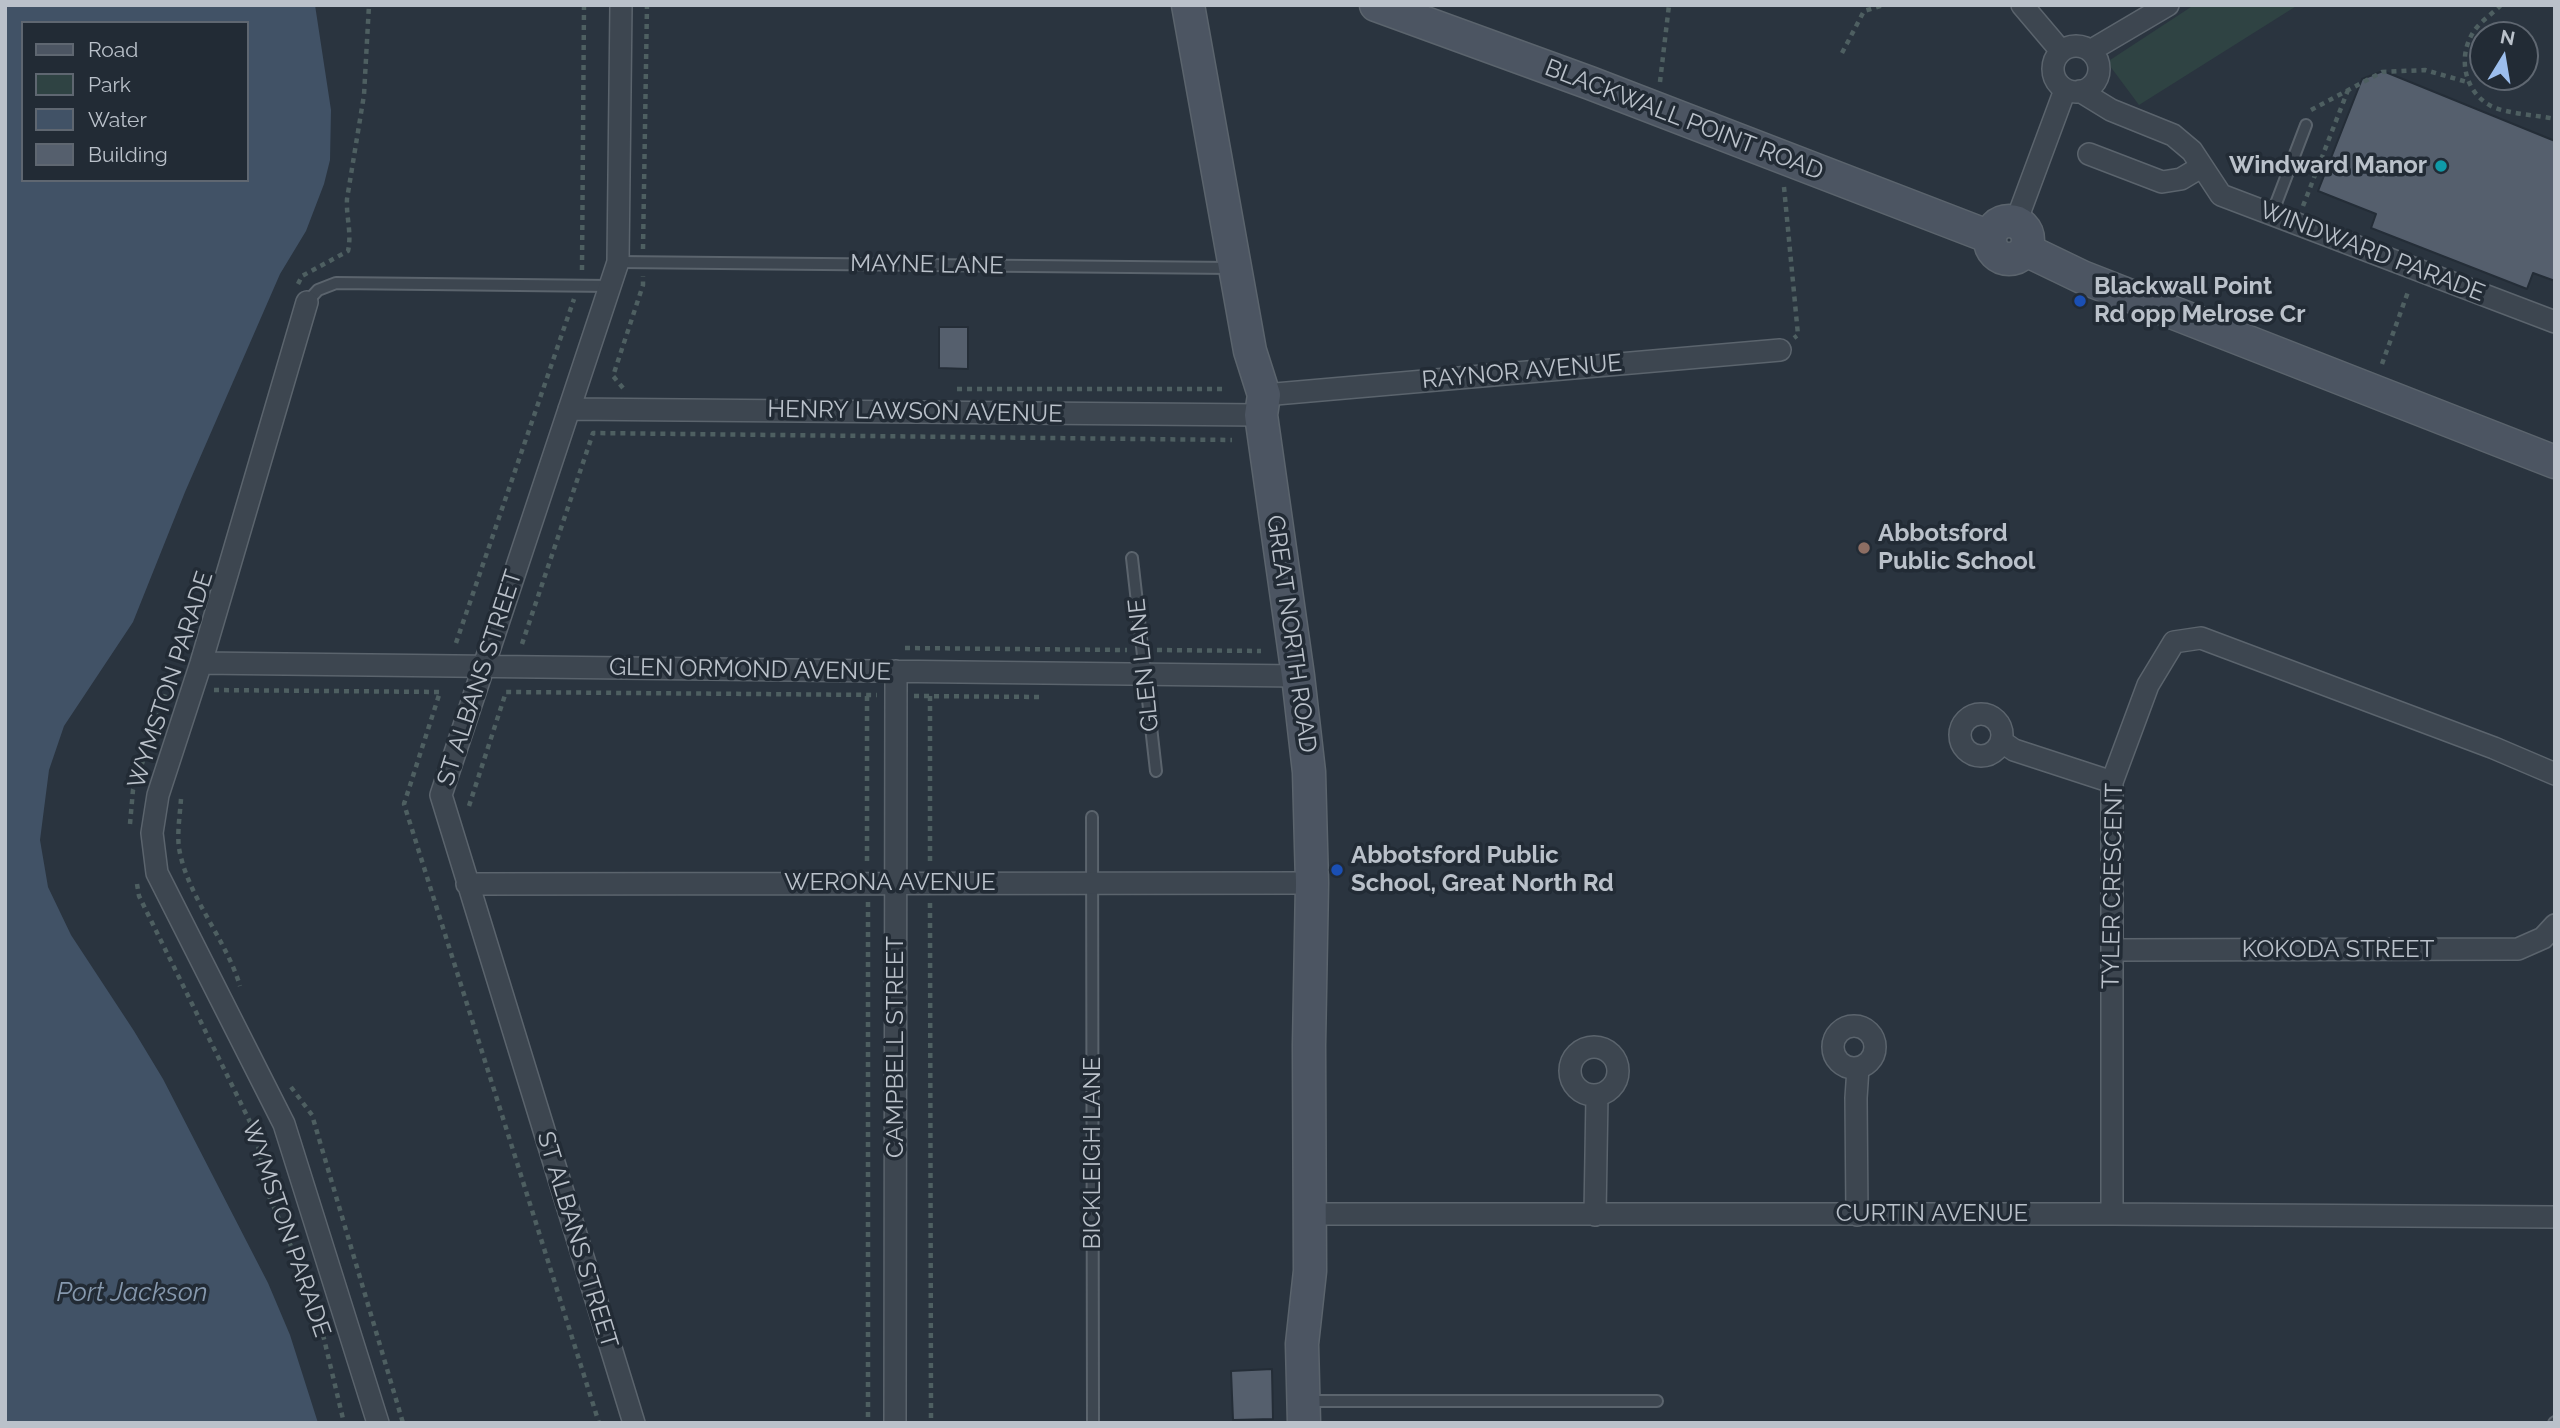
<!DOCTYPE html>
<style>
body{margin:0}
#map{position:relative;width:2560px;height:1428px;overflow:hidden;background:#2a343f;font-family:Raleway,sans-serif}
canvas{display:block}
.frame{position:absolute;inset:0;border:7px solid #bac1ca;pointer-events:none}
.legend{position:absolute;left:21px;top:21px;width:228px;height:161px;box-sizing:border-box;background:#222b35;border:2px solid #5f6771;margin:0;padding:9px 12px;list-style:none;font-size:21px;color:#bac1ca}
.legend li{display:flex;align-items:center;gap:14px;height:35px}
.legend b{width:35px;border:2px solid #5f6771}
.north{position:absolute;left:2469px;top:21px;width:70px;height:70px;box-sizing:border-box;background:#222b35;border:2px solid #5f6771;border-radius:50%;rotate:11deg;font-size:19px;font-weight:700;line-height:28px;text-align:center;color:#bac1ca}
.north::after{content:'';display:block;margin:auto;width:24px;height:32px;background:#9cbeed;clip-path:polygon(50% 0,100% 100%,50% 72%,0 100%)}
</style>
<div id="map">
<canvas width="2560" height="1428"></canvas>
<div class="frame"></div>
<ul class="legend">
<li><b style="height:9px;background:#4c5562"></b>Road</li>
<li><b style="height:19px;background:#2f4343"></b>Park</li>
<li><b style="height:19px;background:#415266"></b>Water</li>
<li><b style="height:19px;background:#555f6d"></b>Building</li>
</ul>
<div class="north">N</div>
</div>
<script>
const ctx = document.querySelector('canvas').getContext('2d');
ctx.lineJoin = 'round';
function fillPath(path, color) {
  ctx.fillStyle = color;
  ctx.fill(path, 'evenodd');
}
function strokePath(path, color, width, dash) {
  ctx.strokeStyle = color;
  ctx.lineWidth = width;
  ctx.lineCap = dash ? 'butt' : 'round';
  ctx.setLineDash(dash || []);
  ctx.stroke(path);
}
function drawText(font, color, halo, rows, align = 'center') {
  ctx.font = font + ' Raleway,sans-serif';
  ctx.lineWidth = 7;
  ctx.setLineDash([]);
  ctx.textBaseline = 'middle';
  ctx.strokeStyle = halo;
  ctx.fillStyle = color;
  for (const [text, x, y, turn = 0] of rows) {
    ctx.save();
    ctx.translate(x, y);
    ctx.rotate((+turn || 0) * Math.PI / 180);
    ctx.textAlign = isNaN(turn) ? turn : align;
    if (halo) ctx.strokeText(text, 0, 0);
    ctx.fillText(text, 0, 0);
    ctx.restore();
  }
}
fillPath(new Path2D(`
 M2194,5H2298L2139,105L2107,62Z`), '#2f4343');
fillPath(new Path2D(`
 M5,5H315L331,110L330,160L324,184L306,231L280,274L185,492L133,622L64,726L49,770L40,840L48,887L71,935L134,1031L163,1079L268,1283L290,1335L318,1423H5ZM23,23H247V180H23Z`), '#415266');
const building = new Path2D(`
 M2383,71L2555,141V281L2533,273L2527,289L2371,228L2376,214L2318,191L2362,79Z
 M939,327H968V369L939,368Z
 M1272,1369L1273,1419L1233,1420L1231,1371Z`);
fillPath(building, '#555f6d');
strokePath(building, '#242d37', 2);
const lane = new Path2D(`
 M2272,214L2306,125
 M618,262L1232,268
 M307,302L318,290L336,283L610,286
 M1132,558L1156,771
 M1092,817L1093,1423
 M1306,1401H1657
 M2554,1423L2555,1422`);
const street = new Path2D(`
 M621,5L618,262L441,795L634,1423
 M2022,5L2061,51
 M2053 69a23 23 0 1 1 46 0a23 23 0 1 1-46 0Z
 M2090,51L2168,5
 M2080,91L2111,110L2173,135L2192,151L2221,195L2555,322
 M2089,154L2162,182L2181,179L2201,167
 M2016,222L2065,90
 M307,302L201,663L158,795L152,833L157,873L284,1124L378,1423
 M1264,395L1780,350
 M569,409L1261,415
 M201,663L1298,676
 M1960 735a21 21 0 1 1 42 0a21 21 0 1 1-42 0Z
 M2001,741L2014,750L2112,782
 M467,884L1312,883
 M2113,950L2518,949L2543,938L2555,925
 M1833 1047a21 21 0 1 1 42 0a21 21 0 1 1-42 0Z
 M1570 1071a24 24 0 1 1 48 0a24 24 0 1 1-48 0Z
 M1310,1214H2112L2555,1217
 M2112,1214V782L2148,685L2174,642L2201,638L2494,748L2555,774
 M1595,1215L1597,1095
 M1857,1215L1856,1098L1858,1068
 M895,1423L896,671`);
const secondary = new Path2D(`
 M1188,5L1250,351L1264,395L1261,415L1298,676L1309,772L1312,883L1309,1045L1310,1271L1302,1344L1304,1423
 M1376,5L1590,83L1990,237
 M1990 240a19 19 0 1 1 38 0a19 19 0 1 1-38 0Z
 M2026,250L2082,277L2555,462`);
strokePath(lane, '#5b646d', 14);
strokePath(street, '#5b646d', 24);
strokePath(secondary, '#5b646d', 35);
strokePath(new Path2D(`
 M2501,5C2493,13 2480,22 2474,31C2457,56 2464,92 2491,106C2507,114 2537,115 2555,119
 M1842,53L1864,11L1884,5
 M1660,82L1669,5
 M2311,110L2382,72L2425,70L2467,82
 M1784,187L1798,335L1794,338
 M2303,206L2348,90
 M643,249L647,5
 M582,270L584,5
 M298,284L302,276L348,251C352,233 346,217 347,199L364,95L369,5
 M2382,364L2409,289
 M623,388L613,376L643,285V276
 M957,389H1224
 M456,643L574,299
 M522,644L593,433L1232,440
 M905,648L1127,650
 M1157,650L1261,651
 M214,690L440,692L404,804L599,1423
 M867,696V865
 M914,696L1042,697
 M930,696V863
 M181,799C180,814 177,833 179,848C187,896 226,939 240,986
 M469,806L506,692L877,695
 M130,824L133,790L169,685
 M137,884L139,896L255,1132L269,1196L315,1301L344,1423
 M868,902V1423
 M930,903L931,1423
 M291,1087L312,1115L403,1423`), '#4e5f61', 4.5, [5, 5]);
strokePath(lane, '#3d4650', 10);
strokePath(street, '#3d4650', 21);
strokePath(secondary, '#4c5562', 32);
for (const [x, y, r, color] of [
 [2441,166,7,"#0f9aa8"],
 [2080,301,7,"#1a4fb4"],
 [1864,548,7,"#8d6e63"],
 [1337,870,7,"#1a4fb4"]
]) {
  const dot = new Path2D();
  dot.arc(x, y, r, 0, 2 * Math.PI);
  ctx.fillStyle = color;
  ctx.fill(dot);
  strokePath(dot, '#222b35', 2.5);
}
drawText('24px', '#bac1ca', '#222b35', [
 ["BLACKWALL POINT ROAD",1684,120,21],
 ["WINDWARD PARADE",2372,252,21],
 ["MAYNE LANE",927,265,1],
 ["RAYNOR AVENUE",1522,372,-5],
 ["HENRY LAWSON AVENUE",915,412,1],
 ["GREAT NORTH ROAD",1291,634,82],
 ["GLEN LANE",1144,665,-96],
 ["GLEN ORMOND AVENUE",750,670,1],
 ["ST ALBANS STREET",480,678,-72],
 ["WYMSTON PARADE",171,680,-72],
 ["WERONA AVENUE",890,883],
 ["TYLER CRESCENT",2113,886,-89],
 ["KOKODA STREET",2338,950],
 ["CAMPBELL STREET",896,1047,-90],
 ["BICKLEIGH LANE",1093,1153,-90],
 ["CURTIN AVENUE",1932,1214],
 ["WYMSTON PARADE",286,1229,71],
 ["ST ALBANS STREET",577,1240,73]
]);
drawText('bold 24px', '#bac1ca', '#222b35', [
 ["Windward Manor",2427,166,"right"],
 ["Blackwall Point",2094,287],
 ["Rd opp Melrose Cr",2094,315],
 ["Abbotsford",1878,534],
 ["Public School",1878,562],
 ["Abbotsford Public",1351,856],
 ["School, Great North Rd",1351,884]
], 'left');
drawText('italic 26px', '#8698ad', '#222b35', [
 ["Port Jackson",132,1293]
]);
</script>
